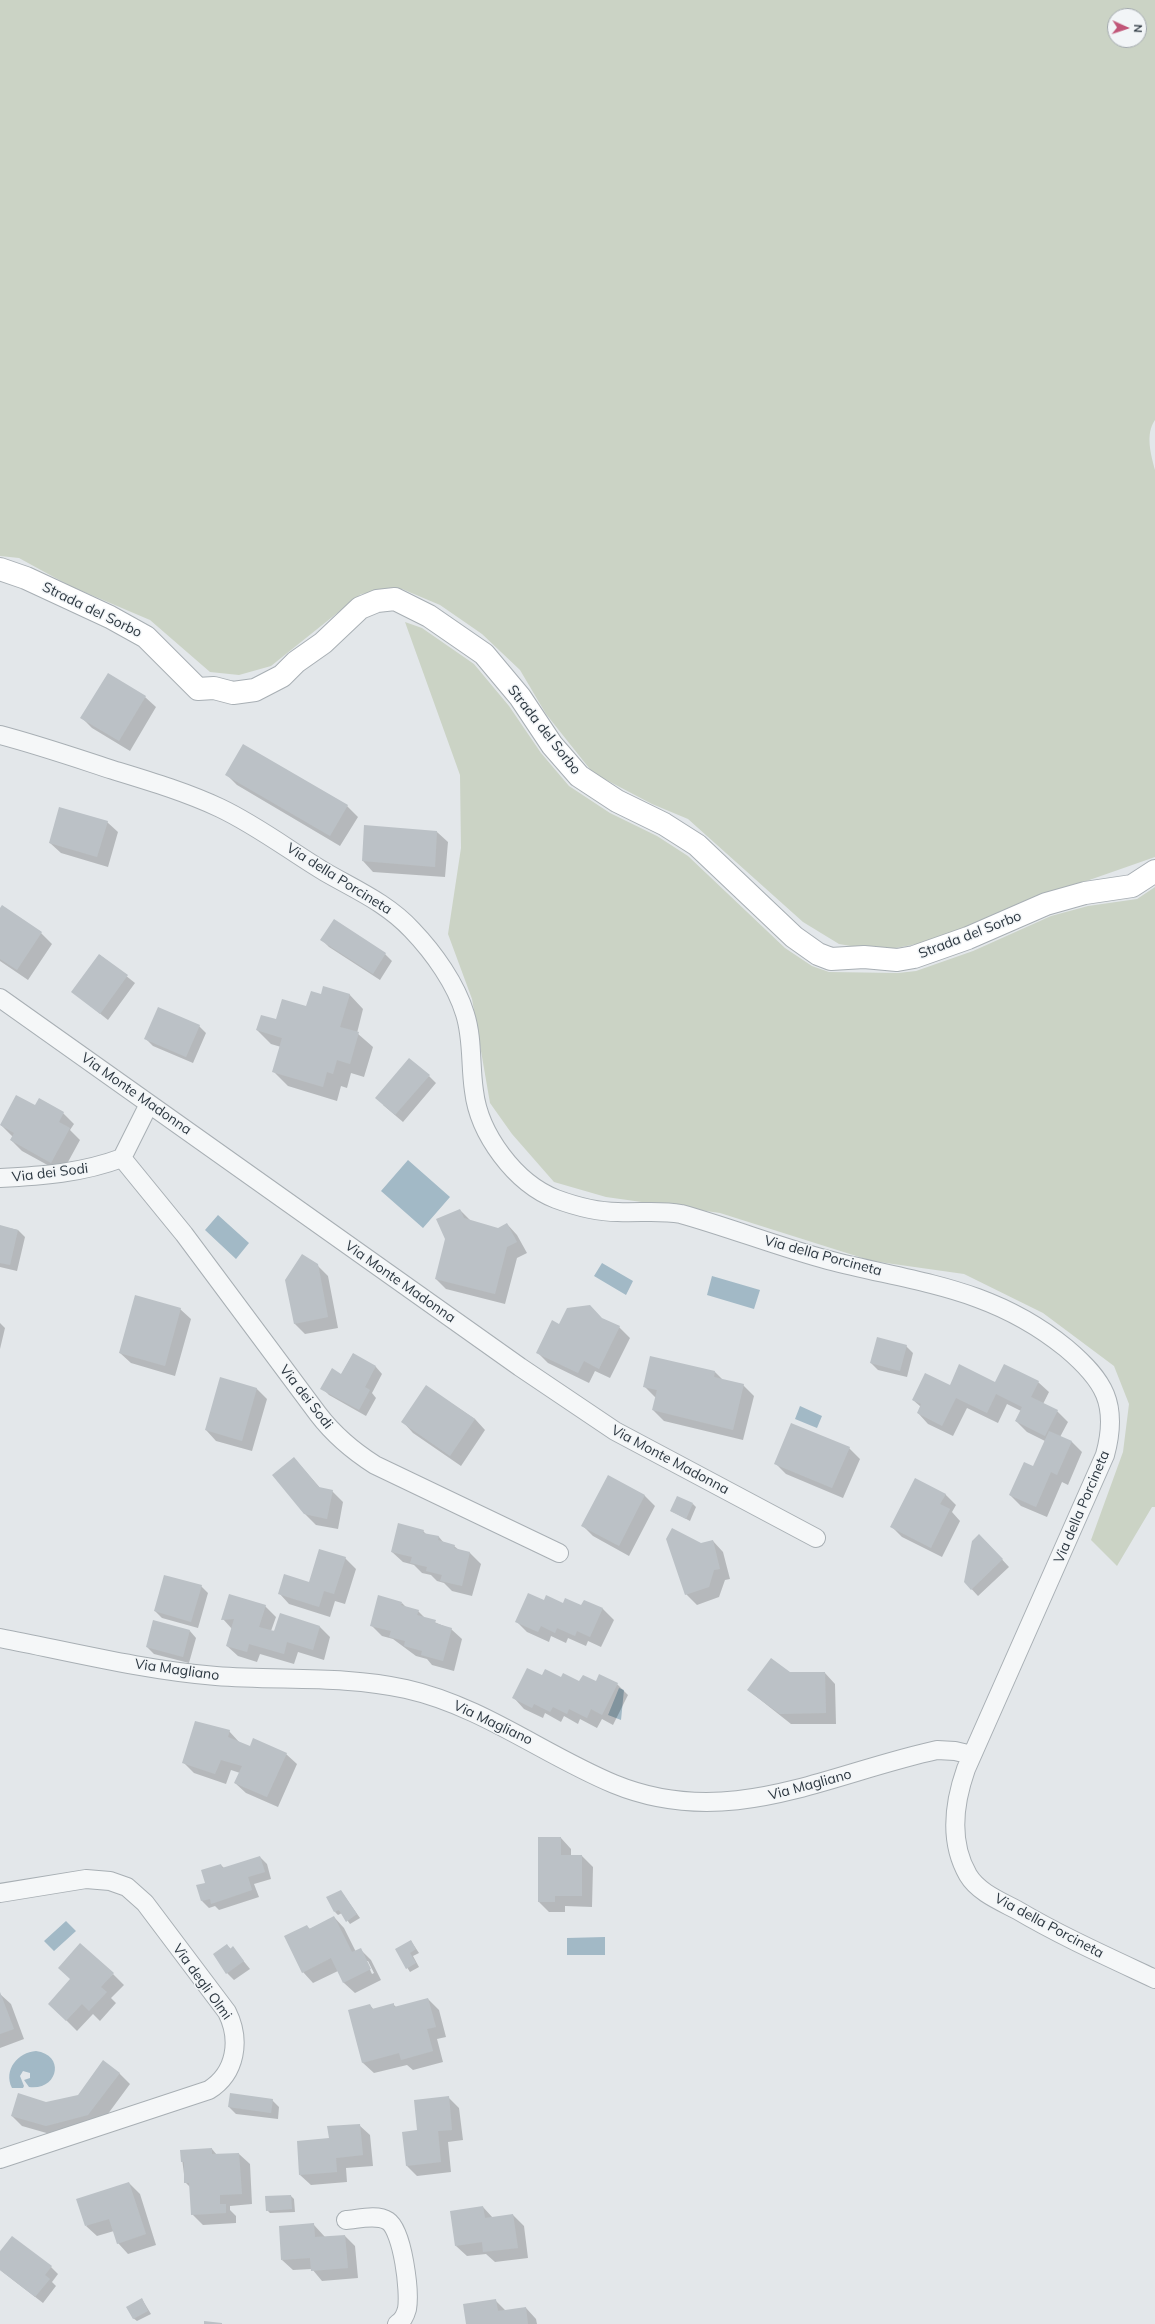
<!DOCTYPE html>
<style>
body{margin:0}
#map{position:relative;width:1155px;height:2324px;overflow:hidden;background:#e3e7ea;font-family:Mulish,sans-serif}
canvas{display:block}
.north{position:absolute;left:1107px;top:8px;width:40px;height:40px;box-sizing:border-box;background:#f2f5f7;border:1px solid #a3a9ae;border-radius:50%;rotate:93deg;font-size:11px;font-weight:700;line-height:16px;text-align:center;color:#2c3740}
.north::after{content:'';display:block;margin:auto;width:14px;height:18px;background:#c15678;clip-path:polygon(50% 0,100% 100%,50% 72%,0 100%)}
</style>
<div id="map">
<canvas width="1155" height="2324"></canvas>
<div class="north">N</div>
</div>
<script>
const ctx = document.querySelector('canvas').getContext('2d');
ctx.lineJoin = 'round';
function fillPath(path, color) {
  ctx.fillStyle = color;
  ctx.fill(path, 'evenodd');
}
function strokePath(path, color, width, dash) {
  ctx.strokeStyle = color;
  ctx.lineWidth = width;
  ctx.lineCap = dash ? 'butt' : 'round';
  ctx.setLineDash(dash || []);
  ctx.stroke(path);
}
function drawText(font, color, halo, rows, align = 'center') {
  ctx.font = font + ' Mulish,sans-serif';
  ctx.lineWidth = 3;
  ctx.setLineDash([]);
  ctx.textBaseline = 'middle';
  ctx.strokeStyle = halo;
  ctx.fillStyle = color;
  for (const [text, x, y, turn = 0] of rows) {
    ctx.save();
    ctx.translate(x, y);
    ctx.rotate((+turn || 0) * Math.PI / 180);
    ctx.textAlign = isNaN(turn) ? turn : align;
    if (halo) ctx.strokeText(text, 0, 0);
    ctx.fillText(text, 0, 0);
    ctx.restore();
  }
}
fillPath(new Path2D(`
 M0,0H1155V420C1145,434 1151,455 1155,470V857L1038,898L980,927L922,943L880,951L839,944L803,922L688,819L652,804L593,773L546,714L520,670L482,634L440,605L402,589L361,594L271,666L239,675L210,672L150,620L70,586L19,558L0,556ZM1115,16H1139V40H1115Z
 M405,622L422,628L474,664L509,706L541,753L569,786L610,813L657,836L688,856L785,948L812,966L829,972L898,973L916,971L973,951L1051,916L1088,906L1137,899L1155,887V1507H1152L1117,1566L1091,1540L1123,1452L1129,1404L1114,1366L1043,1313L964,1274L872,1261L720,1213L606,1197L554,1182L512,1134L490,1103L472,999L448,934L461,848L460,775Z`), '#cbd3c5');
fillPath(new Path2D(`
 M408,1160L450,1197L423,1228L381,1191Z
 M218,1215L249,1243L236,1259L205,1230Z
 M602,1263L633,1281L626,1295L594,1276Z
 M712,1276L760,1290L754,1309L707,1295Z
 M800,1406L822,1416L817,1428L795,1419Z
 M619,1688L624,1690L621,1720L608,1715Z
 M66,1921L76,1931L54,1951L44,1941Z
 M605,1937V1955H567V1938Z
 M36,2051C66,2055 58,2091 29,2087L24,2080L30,2078V2073L23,2071L20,2076L24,2086L23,2088H12C3,2070 18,2052 36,2051Z`), '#a2b9c6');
fillPath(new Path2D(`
 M145,697L156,707L130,751L92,728L82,718Z
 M226,774L347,806L358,817L340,846L237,785Z
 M107,822L118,832L108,867L61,853L50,843Z
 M365,826L437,832L448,842L445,877L373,872L363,861Z
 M0,910L41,933L52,944L28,980L0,961Z
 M322,940L385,954L392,961L380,980L329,947Z
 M100,955L135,983L108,1020L73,992Z
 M349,994L363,1009L357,1033L373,1047L364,1077L351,1073L347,1088L341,1086L337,1101L288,1086L274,1072L281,1047L271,1044L257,1030L307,1008L322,995Z
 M199,1026L206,1033L193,1063L153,1046L146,1039Z
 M429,1076L436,1083L403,1122L383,1105Z
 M36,1106L63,1113L74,1124L70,1130L80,1140L62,1173L22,1151L11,1140L13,1137L1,1125Z
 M460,1210L471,1221L498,1229L507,1224L517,1235L527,1253L517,1258L505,1304L446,1289L436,1279Z
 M0,1226L18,1230L25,1237L17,1271L0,1267Z
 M317,1265L328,1276L338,1328L305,1334L294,1323Z
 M180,1309L191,1319L175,1376L131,1363L120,1353Z
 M603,1319L619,1327L630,1338L610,1378L595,1371L589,1383L548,1363L537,1352L560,1325Z
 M0,1323L5,1328L0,1349Z
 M906,1346L913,1353L907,1377L878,1370L871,1363Z
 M353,1354L376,1367L382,1374L372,1393L376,1398L366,1416L329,1395L322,1388L341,1375Z
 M715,1372L723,1380L743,1385L754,1396L743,1440L664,1421L653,1410L656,1398L644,1386Z
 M1038,1382L1049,1392L1043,1404L1057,1411L1068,1422L1060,1437L1072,1442L1082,1452L1068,1485L1062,1482L1047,1517L1021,1506L1010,1495L1034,1467L1045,1441L1027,1432L1016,1421L1021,1411L1007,1404L998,1423L967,1408L953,1436L928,1424L918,1413L921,1407L913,1400L950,1387Z
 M427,1387L475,1419L485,1430L461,1466L413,1433L403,1422Z
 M256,1388L267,1399L252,1451L216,1441L206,1430Z
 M849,1448L860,1459L843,1498L786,1474L775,1463Z
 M294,1458L321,1489L332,1491L343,1502L338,1529L316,1525L305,1514Z
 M608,1477L645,1496L655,1506L629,1556L593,1536L583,1526Z
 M945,1494L956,1505L952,1512L960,1521L942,1557L902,1537L891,1526Z
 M693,1504L696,1507L690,1521L671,1511Z
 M423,1531L427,1535L439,1537L444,1543L454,1546L459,1550L470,1553L481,1564L472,1596L452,1591L444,1583L437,1581L431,1575L422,1573L414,1565L403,1562L392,1552Z
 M713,1541L723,1552L730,1579L725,1580L719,1597L697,1605L686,1594Z
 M986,1542L1009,1567L978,1596L965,1582Z
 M345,1558L356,1569L345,1604L335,1601L330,1617L289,1604L279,1593L310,1583Z
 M201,1586L208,1593L198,1628L162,1618L155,1611Z
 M544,1601L582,1607L584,1601L603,1609L614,1620L601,1647L588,1641L586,1646L568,1638L566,1643L551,1636L549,1642L527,1632L517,1622Z
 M402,1603L407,1608L418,1611L425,1618L451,1629L462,1639L454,1671L432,1665L427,1659L416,1656L393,1639L382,1636L371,1625Z
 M265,1606L276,1617L271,1631L320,1627L330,1637L324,1660L298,1652L294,1664L260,1654L257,1662L238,1656L227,1646L232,1629L223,1619Z
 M190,1631L196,1638L189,1663L154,1654L147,1647Z
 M790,1673H825L835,1684L836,1724H791L748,1690Z
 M542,1677L580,1682L617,1684L628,1695L613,1725L602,1719L597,1728L580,1719L578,1724L564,1716L561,1722L545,1713L543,1718L524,1709L514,1698Z
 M229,1731L240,1743L250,1747L286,1754L297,1764L278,1807L246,1793L235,1783L240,1773L231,1770L226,1784L194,1773L184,1763Z
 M561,1838L571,1849V1856H582L593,1867L592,1907L565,1906V1912H549L539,1902Z
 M260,1857L267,1864L271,1879L254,1884L259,1897L219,1910L215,1906L209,1908L202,1901L198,1886L207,1884L221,1865L224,1868Z
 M341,1891L360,1918L350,1924L342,1913L338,1915L335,1912Z
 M334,1917L344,1928L356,1952L360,1949L371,1960L381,1980L355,1993L344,1983L338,1971L313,1983L303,1972L307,1926L310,1929ZM366,1961H368L374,1973L372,1974Z
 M411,1941L419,1953L413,1956L419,1967L410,1972L396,1950Z
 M227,1945L231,1949L233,1948L250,1969L234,1980L227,1973Z
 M113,1974L124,1985L111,1998L116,2003L100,2021L93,2014L77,2031L60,2014Z
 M0,1994L11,2004L24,2039L0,2048Z
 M428,1999L439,2010L446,2037L437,2039L443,2062L413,2070L407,2065L374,2073L363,2063L349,2011L370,2005L374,2010L393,2004L397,2008Z
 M119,2073L130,2084L99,2126L57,2136L22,2126L12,2116L78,2096Z
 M448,2097L459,2108L463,2140L448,2142L451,2172L417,2176L407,2166L418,2130Z
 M272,2100L279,2107L278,2119L236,2114L229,2107Z
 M359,2125L370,2135L373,2166L346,2168L347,2182L311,2185L300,2175L330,2139Z
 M212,2149L217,2155L239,2154L250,2164L252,2204L230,2206V2210L236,2216V2223L203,2225L192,2214L190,2187L185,2182L181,2151Z
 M129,2183L140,2194L156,2245L128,2254L118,2243L114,2231L97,2236L86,2226Z
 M291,2196L294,2199L295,2212L270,2213L267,2210Z
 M483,2207L493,2218L513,2215L524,2226L528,2258L495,2262L486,2254L467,2256L456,2246Z
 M314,2225L325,2237L345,2236L355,2246L358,2278L322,2281L312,2269L293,2270L282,2260Z
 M0,2253L51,2267L58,2274L52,2282L56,2286L43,2303L0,2270Z
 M142,2299L151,2314L137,2321L133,2318Z
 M495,2300L506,2311L526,2308L536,2319L537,2324H467Z`), '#0003');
fillPath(new Path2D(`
 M108,673L146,696L119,741L80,718Z
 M243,744L348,805L330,836L225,775Z
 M59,807L108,821L97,857L49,843Z
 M364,825L437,831L435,867L362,861Z
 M2,905L42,932L17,970L0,959V908Z
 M334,919L386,953L373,974L320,940Z
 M99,954L128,975L100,1014L71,992Z
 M323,986L350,994L340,1027L359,1032L350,1064L337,1060L333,1074L327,1072L323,1087L272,1072L282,1038L256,1030L261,1015L276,1019L282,999L306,1006L311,991L321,994Z
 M158,1007L200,1025L186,1057L144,1039Z
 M409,1058L430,1075L395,1115L375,1098Z
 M16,1095L35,1105L39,1098L64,1112L59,1122L70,1128L51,1163L10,1140L14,1133L0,1125Z
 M460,1209L464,1218L498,1228L507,1223L517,1242L507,1247L495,1294L435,1279L445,1239L436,1219Z
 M0,1225L18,1230L10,1265L0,1263Z
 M302,1254L318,1264L328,1317L294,1324L285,1280Z
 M135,1295L181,1308L165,1366L119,1353Z
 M590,1305L602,1318L620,1326L599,1369L584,1361L578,1373L536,1353L552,1320L559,1324L567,1308Z
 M877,1337L907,1345L900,1371L870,1363Z
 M353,1353L376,1366L365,1387L370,1390L359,1410L320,1389L332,1368L341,1374Z
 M650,1356L715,1371L714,1377L744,1384L733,1430L652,1410L657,1390L643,1387Z
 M959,1364L995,1382L1004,1364L1039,1381L1031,1397L1058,1410L1045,1436L1015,1421L1022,1407L996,1394L987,1413L956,1398L942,1426L917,1413L921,1404L912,1400L925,1373L950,1385Z
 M220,1377L257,1388L242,1441L205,1430Z
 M426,1385L475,1419L450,1456L401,1422Z
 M791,1423L850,1447L832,1488L774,1464Z
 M1049,1431L1072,1441L1057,1475L1051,1472L1036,1507L1009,1495L1024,1462L1033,1466Z
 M294,1457L319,1487L333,1490L327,1519L304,1514L272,1475Z
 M608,1475L645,1495L619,1546L581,1526Z
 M915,1478L946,1494L940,1504L950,1509L931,1548L890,1527Z
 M677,1496L693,1503L686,1519L670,1511Z
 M398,1523L424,1530L423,1533L439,1536L438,1540L455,1545L454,1548L470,1552L462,1586L440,1581L442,1575L426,1571L427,1567L410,1563L412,1557L391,1552Z
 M672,1528L701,1543L713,1540L720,1569L714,1570L709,1587L685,1595L666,1539Z
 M979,1534L1003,1559L971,1590L964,1582L972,1541Z
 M319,1549L346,1557L334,1594L324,1591L319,1607L278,1594L284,1574L309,1582Z
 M164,1575L202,1585L191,1622L154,1611Z
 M528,1593L544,1600L546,1595L563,1603L565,1598L581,1605L584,1600L603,1608L590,1637L577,1631L575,1636L557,1628L555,1633L541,1626L538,1632L515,1622Z
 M229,1594L266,1605L259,1627L274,1631L280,1613L320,1626L313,1650L287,1642L284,1654L249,1644L247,1652L226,1646L234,1619L221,1620Z
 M378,1595L402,1602L401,1605L419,1610L417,1615L436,1620L435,1623L452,1628L443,1661L421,1655L422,1651L404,1646L405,1641L389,1637L391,1631L370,1626Z
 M153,1620L190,1630L183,1657L146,1647Z
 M771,1658L790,1672H825L826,1713L780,1714L747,1690Z
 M527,1668L542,1675L545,1669L561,1677L563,1673L579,1681L583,1675L596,1681L599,1674L618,1683L602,1715L591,1709L587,1718L569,1709L567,1714L553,1707L550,1712L534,1704L532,1708L512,1698Z
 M195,1721L230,1730L228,1737L250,1746L253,1738L287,1753L267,1797L234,1783L242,1766L221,1760L215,1774L182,1763Z
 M538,1837H561V1855H582V1896H555V1902H538Z
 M260,1856L265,1872L248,1877L252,1890L211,1904L210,1899L201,1901L196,1885L205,1883L201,1870L221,1864L222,1868Z
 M341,1890L357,1914L346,1922L339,1910L334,1912L326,1897Z
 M334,1916L352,1952L361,1948L371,1969L343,1983L331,1958L302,1973L284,1936L307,1925L309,1929Z
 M411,1940L416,1949L410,1953L416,1963L406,1969L395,1949Z
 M80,1943L114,1973L101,1987L107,1992L89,2011L82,2004L66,2021L48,2004L70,1979L58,1968Z
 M227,1944L230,1949L233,1946L244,1961L226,1974L213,1954Z
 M0,1992L14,2029L0,2034Z
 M428,1998L436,2027L427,2029L433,2051L401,2060L399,2053L362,2063L348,2010L370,2004L372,2009L394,2003V2007Z
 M103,2060L120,2073L88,2115L46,2126L11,2116L18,2093L46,2102L78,2095Z
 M230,2093L273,2099L271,2113L228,2107Z
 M449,2096L452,2130L438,2131L441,2162L406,2166L402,2132L417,2130L414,2100Z
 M360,2124L363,2155L336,2158L337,2172L299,2175L297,2141L329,2138L327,2126Z
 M212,2148V2154L239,2153L242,2194L220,2195V2204H226V2213L191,2215L189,2183H184V2162H181L180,2150Z
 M129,2182L146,2234L117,2244L109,2219L85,2226L76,2199Z
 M291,2195L292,2209L266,2211L265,2196Z
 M483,2206L485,2218L513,2214L518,2248L483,2252L482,2242L455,2246L450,2211Z
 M314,2223L315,2237L345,2235L348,2268L311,2271L310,2258L281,2260L279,2226Z
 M12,2236L52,2266L45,2275L50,2279L35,2297L0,2270V2251Z
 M142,2298L148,2311L133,2319L126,2307Z
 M496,2299L498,2311L526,2307L528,2324H466L463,2304Z
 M204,2321L222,2323V2324H204Z`), '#bbc1c6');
const street = new Path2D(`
 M0,735C38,745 76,758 113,770C149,781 186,792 220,808C258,826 290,851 325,872C356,890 387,903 412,930C434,953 456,984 465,1014C473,1039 470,1065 474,1091C479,1134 515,1183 556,1199C575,1206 597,1212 618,1212C640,1213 660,1210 681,1214C731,1228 779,1247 828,1260C917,1283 991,1287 1066,1348C1104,1380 1119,1404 1105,1455L966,1769C954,1803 949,1842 968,1875C978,1892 1000,1901 1017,1910C1061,1936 1108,1957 1155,1979
 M0,998L520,1367L615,1431L816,1538
 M122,1158L184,1234L318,1414C334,1435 353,1451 375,1465L559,1553
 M0,1178C42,1176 82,1173 122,1158L149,1104
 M0,1638C72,1652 143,1670 216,1676C279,1681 344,1675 406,1689C482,1706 544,1755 614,1784C728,1831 827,1774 937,1750L955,1751L972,1755
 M0,1893L86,1879L110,1881L127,1887L145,1903L227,2012C241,2040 236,2073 209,2090L0,2159
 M346,2220C359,2219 377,2214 388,2221C403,2231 410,2292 407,2309C405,2316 403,2320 397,2324`);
const secondary = new Path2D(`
 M0,569L26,578L110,617L146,637L198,689L214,688L233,693L255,690L282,676L296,662L323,643L360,608L377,601L395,599L429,616L484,654L520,697L552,745L579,776L617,801L664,824L697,845L794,937L818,954L831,959L864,957L897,960L914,957L968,938L1046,904L1085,893L1132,886L1155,871`);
strokePath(street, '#a8afb4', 20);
strokePath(secondary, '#a8afb4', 24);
strokePath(street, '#f5f7f8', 18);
strokePath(secondary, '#fff', 22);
drawText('14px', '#2c3740', '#f2f5f7', [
 ["Strada del Sorbo",92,610,26],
 ["Strada del Sorbo",544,730,52],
 ["Via della Porcineta",339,879,32],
 ["Strada del Sorbo",970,935,-21],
 ["Via Monte Madonna",136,1094,35],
 ["Via dei Sodi",50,1173,-7],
 ["Via della Porcineta",823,1256,15],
 ["Via Monte Madonna",400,1282,35],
 ["Via dei Sodi",306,1397,52],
 ["Via Monte Madonna",670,1460,28],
 ["Via della Porcineta",1082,1507,-67],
 ["Via Magliano",177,1670,8],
 ["Via Magliano",493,1723,25],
 ["Via Magliano",810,1785,-15],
 ["Via della Porcineta",1049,1926,28],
 ["Via degli Olmi",202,1982,54]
]);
</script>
